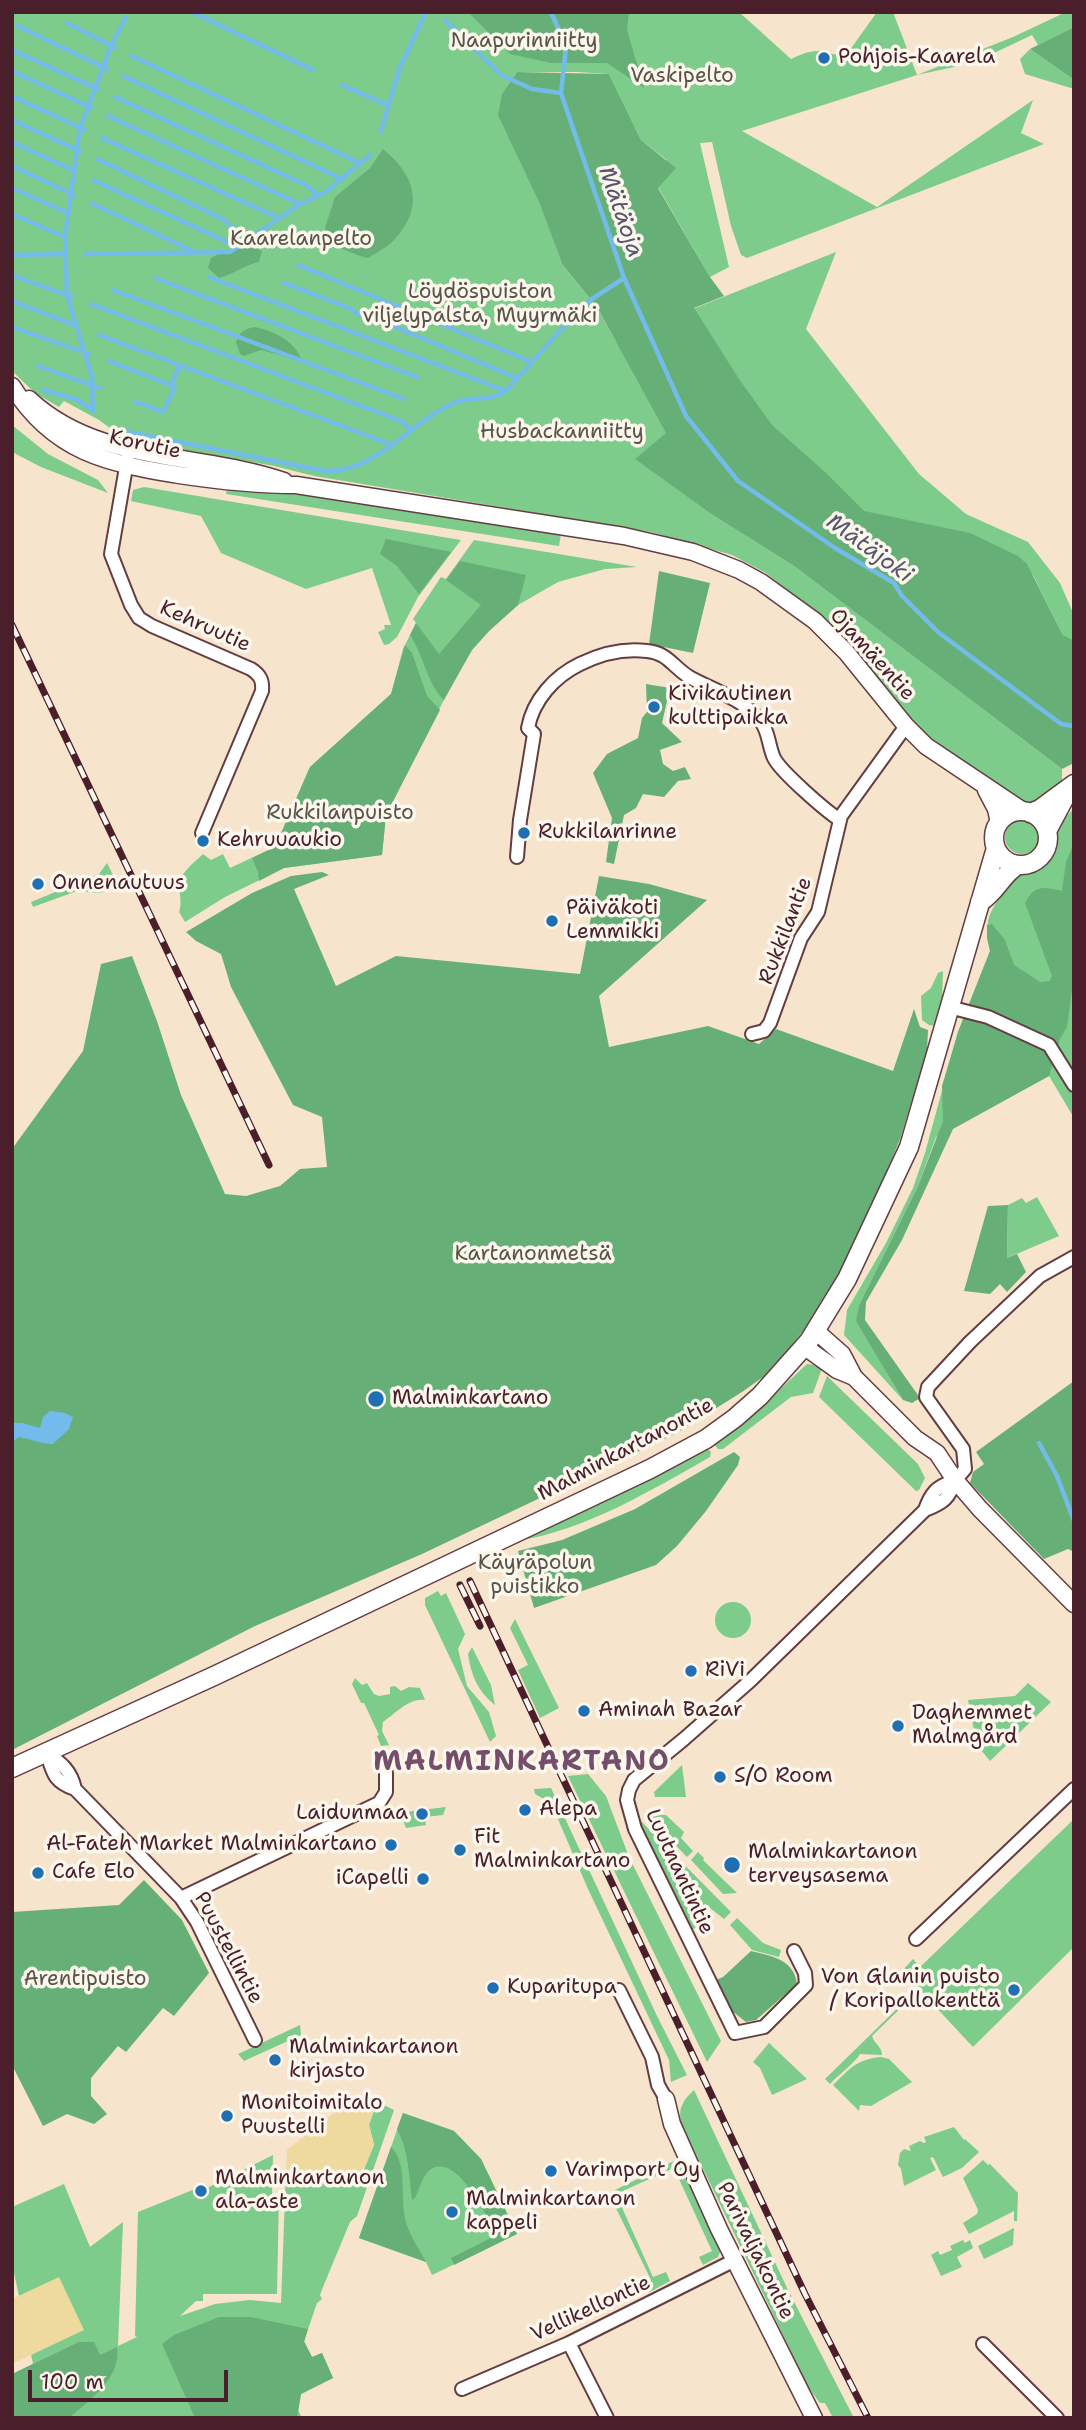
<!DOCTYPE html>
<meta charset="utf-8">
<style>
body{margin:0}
#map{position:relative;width:1086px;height:2430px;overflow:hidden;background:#f7e4cd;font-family:"Shantell Sans",sans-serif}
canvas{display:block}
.frame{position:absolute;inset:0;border:14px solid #4a1f2b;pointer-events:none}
.scale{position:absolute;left:28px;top:2370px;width:200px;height:32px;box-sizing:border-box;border:4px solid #4a1f2b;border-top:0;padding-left:9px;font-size:21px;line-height:24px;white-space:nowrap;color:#4a1f2b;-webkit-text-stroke:5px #fbf7ec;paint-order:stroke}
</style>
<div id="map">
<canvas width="1086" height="2430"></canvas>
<div class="frame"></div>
<div class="scale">100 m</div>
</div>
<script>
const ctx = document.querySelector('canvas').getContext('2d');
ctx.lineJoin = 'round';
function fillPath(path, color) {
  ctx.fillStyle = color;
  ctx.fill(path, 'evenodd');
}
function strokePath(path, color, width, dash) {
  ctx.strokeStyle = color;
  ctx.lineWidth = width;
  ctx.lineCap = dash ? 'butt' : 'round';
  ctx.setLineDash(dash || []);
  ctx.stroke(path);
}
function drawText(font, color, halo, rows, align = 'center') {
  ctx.font = font + ' "Shantell Sans",sans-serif';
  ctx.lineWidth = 7;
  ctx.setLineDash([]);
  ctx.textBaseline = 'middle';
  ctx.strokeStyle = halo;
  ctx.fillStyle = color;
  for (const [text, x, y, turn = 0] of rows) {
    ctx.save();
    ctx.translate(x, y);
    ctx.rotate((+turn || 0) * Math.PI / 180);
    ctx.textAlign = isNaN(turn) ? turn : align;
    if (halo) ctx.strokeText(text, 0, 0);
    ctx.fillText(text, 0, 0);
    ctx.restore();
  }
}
fillPath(new Path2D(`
 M12,12H739L791,59C800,55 808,51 818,51C828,52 838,57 847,54L877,12H893L917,75L1013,37L1066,12H1074V27L1038,45L1032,35L994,53L954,67L917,75L742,131L877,207L1033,100L1021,133L1044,144L747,258L741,255L731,226L712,142L700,143L729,267L710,277L658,187L667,160L641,140L609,74L577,72H517L502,95L562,264L597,307L615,340L836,252L806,329L919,474L966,514L1028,542L1060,583L1074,615V663L1063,635L1033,575L911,533L667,433L636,459L711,514L794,566L1062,769V782C1047,795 1036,808 1015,800L932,740L917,725L864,660L824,619L766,573L732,555L651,532L314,476L274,466L125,439L99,420L64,401L59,407L35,393L12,371Z
 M1030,49L1074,80V89L1025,74L1020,59Z
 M12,425L48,454L98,480L108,493L41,467L12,452Z
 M144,487L461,540L418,597L397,637L389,644L384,645L378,632L385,629L384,625H391L372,568L306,589L221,553L201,516L131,501L133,490Z
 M227,488L334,498L561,534L559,546L226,494Z
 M474,540L637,567L605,569L558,582L518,605L489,631L472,650L456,676L386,815L382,855L284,868L225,897L185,922L179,912C182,903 180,897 179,888C179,873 194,863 203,854L211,860L223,854L230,868L275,847L310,767L391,694L403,649L416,623L413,619L441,577L446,579Z
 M1074,808V1118L1049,1076L936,1137L918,1186L859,1305L857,1321L903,1400L844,1335L847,1310L886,1243L913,1188L925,1153L958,1032L990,951C980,909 999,905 1017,872C1042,866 1053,860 1054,833L1059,831L1066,817Z
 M1005 837a17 17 0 1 1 34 0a17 17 0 1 1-34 0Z
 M107,863L118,885L100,893L77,891L33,907L31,902L99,874Z
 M943,971L942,1001L935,1026L929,1025L922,1020L921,996L931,988L938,973Z
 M1037,1197L1059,1236L1007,1258L1008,1205L1022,1198L1026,1203Z
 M807,1364L823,1366L813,1393L791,1397L723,1449H718L714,1444L744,1423Z
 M827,1376L918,1464L925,1478L919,1490L916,1491L819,1397Z
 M707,1448L711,1452L710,1457C650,1491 586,1530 517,1541Z
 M438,1591L441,1596L446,1593L465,1634L458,1649L467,1686L489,1712L496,1736L490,1742L425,1605V1598Z
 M715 1620a18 18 0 1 1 36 0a18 18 0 1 1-36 0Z
 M515,1619L559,1708L540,1718L518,1670L528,1665L510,1628Z
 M472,1647L491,1685L495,1705C478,1692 471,1675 468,1654Z
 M355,1678L362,1685L367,1683L374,1694L379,1696L390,1694V1687L395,1686L401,1691L409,1687L420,1688L425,1700C409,1698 396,1713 383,1722L382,1731L389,1745L381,1746L377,1736L379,1735L364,1703H361L352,1684Z
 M1028,1683L1051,1702L990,1761L977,1745L968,1700L1015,1696Z
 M682,1765L686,1797H655L654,1792Z
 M588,1774L606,1796L629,1857L721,2041L707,2062L568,1776Z
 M551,1788L657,2016L687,2075L671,2082L669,2060L588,1889L551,1803L535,1794L534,1789Z
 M446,1807L443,1815L425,1817L426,1825L406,1828L403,1820L397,1813Z
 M650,1815H666L684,1832L681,1838L693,1851L687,1857L650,1819L648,1816Z
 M638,1818L731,1912L724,1919L705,1904L690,1919L696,1927L691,1931Z
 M1074,1819V1947L973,2047L902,1971L913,1959L920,1967Z
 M698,1852L704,1858L703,1860L737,1893L723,1894L691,1860Z
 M737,1918L763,1943L781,1950L779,1957L752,1950L730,1925Z
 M909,1997L910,1999L872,2036C874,2044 882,2046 882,2055L860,2054C855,2063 838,2075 830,2084L825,2079Z
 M300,2025L301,2035L244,2061L238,2054Z
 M769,2043L807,2079L772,2095L760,2068L753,2062Z
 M881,2057L889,2059L912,2082L871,2106L860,2105L859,2111L833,2085C851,2068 855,2060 881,2057Z
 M694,2090L788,2290L854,2418H833L825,2403H820L808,2387L681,2123C678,2108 683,2100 694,2090Z
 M376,2105H384L394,2110L357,2216L350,2222L323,2287L320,2295L322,2299L317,2303L304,2341L312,2357L322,2353L333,2378L301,2394L298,2410L302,2418H12L78,2342L33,2364L12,2263V2207L64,2184L90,2247L123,2222L118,2346L137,2337L135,2336L138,2212L200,2187L207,2188L273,2155L272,2194H279L277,2294H203V2301H196L180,2316L215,2304L250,2300L281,2303L286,2170L360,2179L374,2145L369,2125Z
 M403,2113L454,2131L481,2159L517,2234L432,2275L426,2262L359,2238Z
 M954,2127L964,2140L965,2139L979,2152L962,2168L943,2177L933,2157L930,2158L936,2170L904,2186L901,2169L898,2165L900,2153L904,2149L911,2151L909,2146L920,2141L924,2143L926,2142L924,2137Z
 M680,2158L721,2250L718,2257L703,2265L699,2257L712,2251L674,2168L616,2194L653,2277L666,2272L670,2281L648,2293L643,2285L651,2280L613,2202L602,2206L599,2198Z
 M983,2160L988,2165L990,2164L1018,2193L1017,2221H1014V2211L969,2234L963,2223L977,2214L978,2210L963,2178Z
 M1014,2228L1013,2245L984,2259L978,2246Z
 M963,2240L965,2243L970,2240L973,2248L957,2257L962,2267L941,2276L931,2255L938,2251L940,2255L952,2250L950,2246Z`), '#7dcc8b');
fillPath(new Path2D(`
 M468,12H629L627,30L644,88L607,63H551L510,54Z
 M1074,27V80L1030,49Z
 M517,72L609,74L641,140L676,168L658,188L710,277L724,296L694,308L739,379L772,425L825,472L864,511L970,533L1018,556L1027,564L1063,635L1074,641V763L1062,769L794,566L711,514L635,459L666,433L597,307L562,264L540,204L498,115L502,94Z
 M383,149C415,175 425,206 395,239C388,247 377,252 368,258C357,256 336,246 325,240V228L335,197L370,168Z
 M251,247L262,251L259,262C244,265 234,274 219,278L208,268L211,258L222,252Z
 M255,327C276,332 295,341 302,361L261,350L244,356L240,354L236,343C239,332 244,329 255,327Z
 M386,539L451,552L419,594L397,566L380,554Z
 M460,561L526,575L518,605L489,631L472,650L444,700C429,688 423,654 410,635L416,623L439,654L481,605L446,580Z
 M659,571L710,583L693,653L649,644Z
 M405,645L412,653L427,696L440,710L386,815L382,855L284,868L259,881L258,872L252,858L275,847L310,767L391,694Z
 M646,684L670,688L662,723L682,742L660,750L663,764L673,771L685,767L691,779L678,781L664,797L643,794L636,808L624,815L614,864L606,862L612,818L593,773L607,754L638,738L642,718L647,712Z
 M1074,843V975L1067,1027L1060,1039L1049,1076L953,1129L902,1240L866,1302L865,1320L920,1398L912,1403L903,1400L856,1321L859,1305L918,1186L943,1121L942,1086L958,1032L990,951L987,938V925L992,924L1005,940L1014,965L1040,982L1050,981L1052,976L1025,903C1035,884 1043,887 1062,891L1066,862Z
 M322,872L329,875L294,889L336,986L396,956L580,974L599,876L649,884L707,900L599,996L609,1047L708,1026L759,1044L776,1029L893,1071L914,1009L920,1027L928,1030L927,1051L900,1139L861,1235L816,1314L773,1370L742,1392L675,1434L422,1554L255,1626L12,1750V1149L83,1051L101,964L132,956L157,1021L181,1095L225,1194L246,1196L280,1186L300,1169L327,1167L322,1117L293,1105L231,987L221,954L196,941L186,932L252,893L291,876Z
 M1008,1205L1007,1258L1017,1254L1026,1272L1007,1292L1000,1284L990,1294L964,1291L988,1206Z
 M1074,1381V1552L1068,1549L1044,1559L970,1483L973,1472L984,1464L976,1452Z
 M734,1452L740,1457L738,1465L706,1511L677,1546L656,1565L534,1608L518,1551L562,1540L635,1509Z
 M144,1880L182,1920L209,1973L174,2016L163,2008L126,2052L118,2046L91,2078V2096L107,2114L94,2124L67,2114L43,2126L12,2065V1912L119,1905Z
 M751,1951C771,1956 794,1959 797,1984L756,2020L746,2022L732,2011L716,1980L723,1977Z
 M403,2113L454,2131L481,2159L517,2234L454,2265L451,2258L497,2235C487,2218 458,2153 431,2169C423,2174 419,2190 415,2198L412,2200C409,2176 409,2151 397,2129Z
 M391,2147C409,2164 399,2199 406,2222C410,2236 419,2249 426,2262L359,2238Z
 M219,2317H251L308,2329L304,2342L312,2357L322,2353L333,2378L301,2394L297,2418H195L162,2344L174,2335Z
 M78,2342H94L100,2355L117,2347C122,2378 89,2400 69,2418H12V2374Z`), '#66b077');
fillPath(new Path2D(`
 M345,2104L376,2105L369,2125L374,2145L360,2179L286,2170L287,2150Z
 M59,2277L84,2330L12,2364V2299Z`), '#eeda9e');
fillPath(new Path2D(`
 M50,1411L65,1413L73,1417L69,1429L53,1444C41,1444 31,1439 19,1437L12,1442V1423H22L40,1428L43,1417Z`), '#73bbeb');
strokePath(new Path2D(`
 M192,12L313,70
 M551,12L566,47L561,93L624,278L686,416L738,481L835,548L894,583L902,596L938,632L1061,724L1074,726
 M445,20L501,75L532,89L561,93
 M67,23L116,48
 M18,26L107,69
 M12,50L98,89
 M132,56L360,163
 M12,71L92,108
 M123,76L342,179
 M342,85L388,105
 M12,96L85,130
 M115,97L306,185L318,195
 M108,116L300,204
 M12,120L80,151
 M381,131L400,67L426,12
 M102,138L279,218
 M12,142L75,171
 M97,159L221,218L248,240
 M12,166L74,195
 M93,180L238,247
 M12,188L68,213
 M91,203L195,252
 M12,214L65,237
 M86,254L230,252L300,204L324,193L370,155
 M12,255L66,254
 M298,265L532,362
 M12,275L72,297
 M209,277L506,391
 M155,278L417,377
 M284,283L354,310L355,313L376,319L517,378
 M113,290L404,399
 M12,301L77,326
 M91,304L401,421L411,429
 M12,327L89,354
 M99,335L390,444
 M109,361L175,387L163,412L136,402
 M38,366L100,388
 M171,385L180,365
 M43,390L76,399L93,410
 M93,411L92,377L67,295L65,237L80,128L111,46L126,17
 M123,431L326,471C376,473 410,422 454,403C473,395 489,403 506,391L576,313L592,299L624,278
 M1039,1443L1057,1476L1074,1521`), '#73bbeb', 4.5);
const minor = new Path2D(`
 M129,450L111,554L131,605L139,618L152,626L251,669C260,675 263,680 262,691L202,833
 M517,857L520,820L534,734L528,728C533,700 555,676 580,664C600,654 624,648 647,651C669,653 673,668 691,678C715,691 746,700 762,723C769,733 769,748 774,758C781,772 826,811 840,820
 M949,1007L988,1017L1049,1045L1074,1085
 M752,1034L764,1031L770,1023L801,938L818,912L841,816L906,726
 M925,1510C936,1477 949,1491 965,1469L963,1449L926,1397L928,1387L970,1342L1040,1276L1074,1257
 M46,1752C61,1763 71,1770 75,1789L181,1898L197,1922L255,2040
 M47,1754C53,1773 54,1782 75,1789
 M181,1898L379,1803L386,1792V1773
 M916,1939L1074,1789
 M794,1951L805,1973L806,1985L764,2027L735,2033L635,1829L627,1800L629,1790L634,1780L684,1739L750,1681L925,1510C943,1503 950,1498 955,1480
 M619,1990L652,2057L658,2085L666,2099
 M569,2343L607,2418
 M983,2344L1057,2418
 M462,2389L569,2343L735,2260`);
const tertiary = new Path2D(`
 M12,386C54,453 107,463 179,475C219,481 256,485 296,485L624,536L693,552L739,570L761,582L815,621L846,652L906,726L926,746L1023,811
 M29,399C98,464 200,452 284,481
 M986,790L996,809L999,823
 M816,1331L842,1354L854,1377L915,1438L937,1453L955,1480L980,1509L1074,1604
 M805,1347L837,1370L854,1377
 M666,2099L672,2124L719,2229L814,2418`);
const secondary = new Path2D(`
 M994 838a27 27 0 1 1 54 0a27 27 0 1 1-54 0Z
 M1030,813L1040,809L1074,784
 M1047,831L1070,788
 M980,902C996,893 1002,874 1018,865
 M12,1768L214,1676L650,1469L706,1439L735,1418L760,1396L809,1341L847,1279L909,1147L996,848`);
strokePath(minor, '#643d43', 16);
strokePath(tertiary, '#643d43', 19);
strokePath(secondary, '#643d43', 21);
strokePath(minor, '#fff', 12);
strokePath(tertiary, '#fff', 16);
strokePath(secondary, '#fff', 18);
const rail = new Path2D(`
 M12,625L269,1165
 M470,1581L805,2294L868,2418
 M460,1585L480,1626`);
strokePath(rail, '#4a1f2b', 7);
strokePath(rail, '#fbf7ec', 4.5, [13]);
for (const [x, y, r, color] of [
 [824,58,7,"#1f6fb2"],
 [654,707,7,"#1f6fb2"],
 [524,833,7,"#1f6fb2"],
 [203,841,7,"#1f6fb2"],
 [38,884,7,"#1f6fb2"],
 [552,921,7,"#1f6fb2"],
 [376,1399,9,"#1f6fb2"],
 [691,1671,7,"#1f6fb2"],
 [584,1711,7,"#1f6fb2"],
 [898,1726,7,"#1f6fb2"],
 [720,1777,7,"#1f6fb2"],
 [525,1810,7,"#1f6fb2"],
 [422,1814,7,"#1f6fb2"],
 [391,1845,7,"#1f6fb2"],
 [460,1850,7,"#1f6fb2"],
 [732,1865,9,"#1f6fb2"],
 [38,1873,7,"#1f6fb2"],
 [423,1879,7,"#1f6fb2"],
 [493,1988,7,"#1f6fb2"],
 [1014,1990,7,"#1f6fb2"],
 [275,2060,7,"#1f6fb2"],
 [227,2116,7,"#1f6fb2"],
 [551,2171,7,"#1f6fb2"],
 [201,2191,7,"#1f6fb2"],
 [452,2212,7,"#1f6fb2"]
]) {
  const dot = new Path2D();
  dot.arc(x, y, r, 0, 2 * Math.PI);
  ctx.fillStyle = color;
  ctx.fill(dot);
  strokePath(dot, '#fbf7ec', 2.5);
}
drawText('21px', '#595348', '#fbf7ec', [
 ["Naapurinniitty",524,42],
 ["Vaskipelto",682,77],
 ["Kaarelanpelto",301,240],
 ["Löydöspuiston",480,293],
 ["viljelypalsta, Myyrmäki",480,317],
 ["Husbackanniitty",562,433],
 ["Rukkilanpuisto",340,814],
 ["Kartanonmetsä",533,1255],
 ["Käyräpolun",535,1564],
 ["puistikko",535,1588],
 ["Arentipuisto",85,1980]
]);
drawText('21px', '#4a1f2b', '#fbf7ec', [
 ["Pohjois-Kaarela",838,58],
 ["Kivikautinen",668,695],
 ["kulttipaikka",668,719],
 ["Rukkilanrinne",538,833],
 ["Kehruuaukio",217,841],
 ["Onnenautuus",52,884],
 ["Päiväkoti",566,909],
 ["Lemmikki",566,933],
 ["Malminkartano",392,1399],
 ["RiVi",705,1671],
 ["Aminah Bazar",598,1711],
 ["Daghemmet",912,1714],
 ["Malmgård",912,1738],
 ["S/O Room",734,1777],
 ["Alepa",539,1810],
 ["Laidunmaa",408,1814,"right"],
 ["Fit",474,1838],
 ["Malminkartano",474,1862],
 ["Al-Fateh Market Malminkartano",377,1845,"right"],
 ["Malminkartanon",748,1853],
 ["terveysasema",748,1877],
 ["Cafe Elo",52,1873],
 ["iCapelli",409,1879,"right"],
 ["Von Glanin puisto",1000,1978,"right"],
 ["/ Koripallokenttä",1000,2002,"right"],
 ["Kuparitupa",507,1988],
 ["Malminkartanon",289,2048],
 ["kirjasto",289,2072],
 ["Monitoimitalo",241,2104],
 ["Puustelli",241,2128],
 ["Varimport Oy",565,2171],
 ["Malminkartanon",215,2179],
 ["ala-aste",215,2203],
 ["Malminkartanon",466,2200],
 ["kappeli",466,2224]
], 'left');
drawText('21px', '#4a1f2b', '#fbf7ec', [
 ["Korutie",145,445,12],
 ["Kehruutie",205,627,24],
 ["Ojamäentie",872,655,48],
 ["Rukkilantie",786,931,-69],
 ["Malminkartanontie",626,1450,-28],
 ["Luutnantintie",679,1872,65],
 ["Puustellintie",228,1948,62],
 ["Parivaljakontie",755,2251,64],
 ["Vellikellontie",591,2309,-25]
]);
drawText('italic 23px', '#58566e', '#fbf7ec', [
 ["Mätäoja",620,212,71],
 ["Mätäjoki",869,549,36]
]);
ctx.letterSpacing = '2px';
drawText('bold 28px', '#754e69', '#fbf7ec', [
 ["MALMINKARTANO",522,1763]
]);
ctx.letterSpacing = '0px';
</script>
